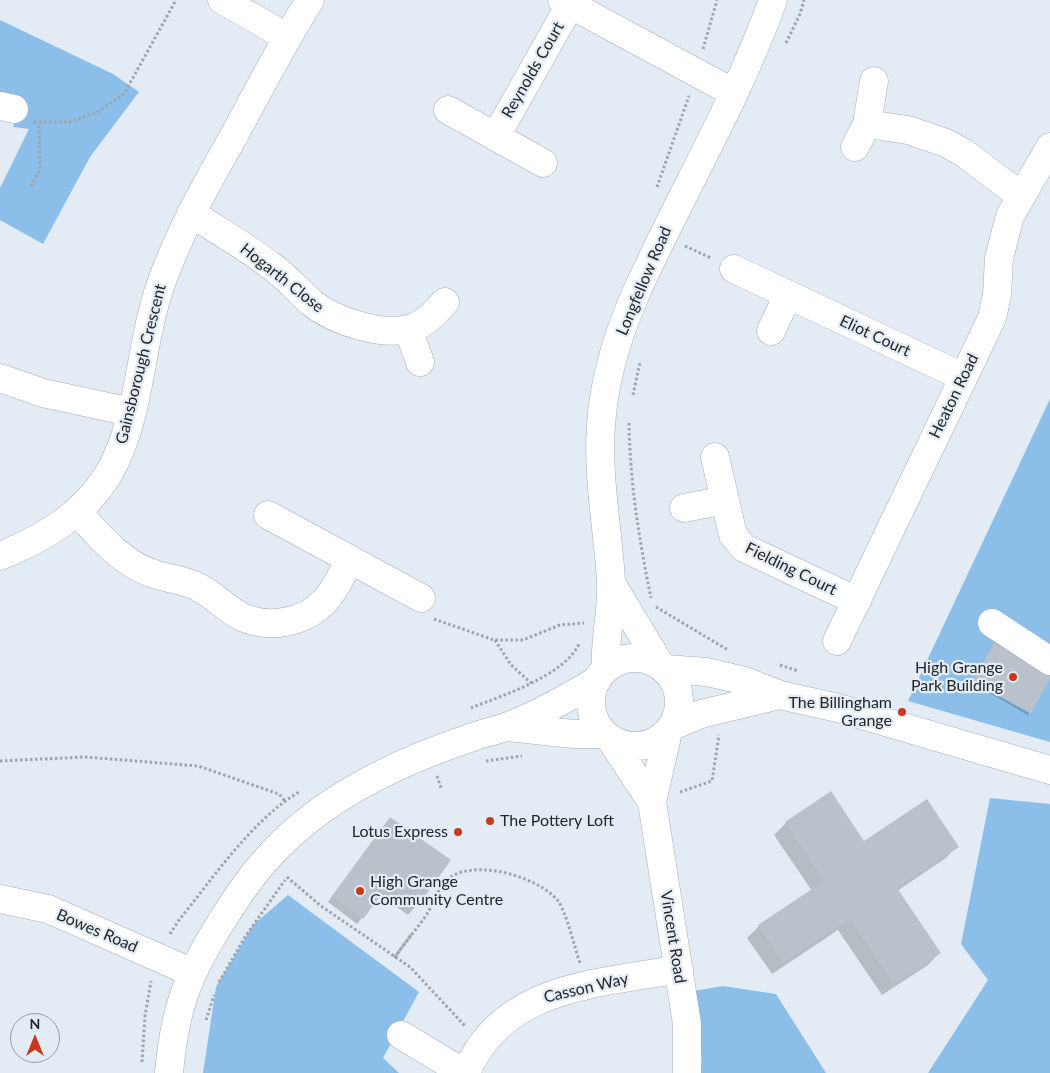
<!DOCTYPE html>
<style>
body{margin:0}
#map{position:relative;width:1050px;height:1073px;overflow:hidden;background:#e3ecf4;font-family:Lato,sans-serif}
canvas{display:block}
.north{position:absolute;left:10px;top:1013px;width:50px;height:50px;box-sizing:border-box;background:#e3ecf4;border:1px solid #969da2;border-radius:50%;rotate:0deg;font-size:14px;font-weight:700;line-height:20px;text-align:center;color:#222628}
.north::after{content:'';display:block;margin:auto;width:18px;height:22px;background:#c63b1e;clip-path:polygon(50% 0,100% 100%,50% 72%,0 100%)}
</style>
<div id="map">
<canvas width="1050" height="1073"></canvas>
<div class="north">N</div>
</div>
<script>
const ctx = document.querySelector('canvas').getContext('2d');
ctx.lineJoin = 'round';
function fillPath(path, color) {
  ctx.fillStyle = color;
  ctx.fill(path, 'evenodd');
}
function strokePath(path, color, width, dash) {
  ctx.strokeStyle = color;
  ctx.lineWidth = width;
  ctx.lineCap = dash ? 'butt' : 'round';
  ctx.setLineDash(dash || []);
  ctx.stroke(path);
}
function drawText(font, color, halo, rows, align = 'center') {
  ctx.font = font + ' Lato,sans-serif';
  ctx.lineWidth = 4.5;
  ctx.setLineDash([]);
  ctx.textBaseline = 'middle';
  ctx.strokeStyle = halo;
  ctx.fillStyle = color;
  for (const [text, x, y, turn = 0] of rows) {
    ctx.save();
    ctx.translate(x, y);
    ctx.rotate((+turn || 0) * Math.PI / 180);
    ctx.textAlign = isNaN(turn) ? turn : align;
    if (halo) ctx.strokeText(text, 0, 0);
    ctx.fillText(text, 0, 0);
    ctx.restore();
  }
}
fillPath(new Path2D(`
 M0,20L113,74L139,92L90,157L43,244L0,220V188L29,129L13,127L19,106L0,103Z
 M1050,399V742L908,701Z
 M990,798L1050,804V1073H928L988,980L961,944Z
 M288,895L419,992L383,1058L399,1073H203L216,987L253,925Z
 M723,986L776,994L826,1073H701L702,1060L694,991Z`), '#8bbfe9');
fillPath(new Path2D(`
 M973,682L1029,713L1028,715L972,683Z
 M830,793L864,842L957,846L946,858L897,891L939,953L928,965L882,995L838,930L772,974L747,938L759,926L812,891L774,835L786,823Z
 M390,819L416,906L408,915L380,895L357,924L328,902L382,828Z`), '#0003');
fillPath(new Path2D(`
 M994,643L1050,674V679L1031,713L973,681Z
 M831,791L864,841L927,799L959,847L897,888L941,953L894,985L850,919L784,963L758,925L824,881L785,822Z
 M390,817L451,860L417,907L388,886L363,919L332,896Z`), '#b9c2ca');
const minor = new Path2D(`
 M222,0L287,37
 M562,0L734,93
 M0,106L14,109
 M448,110L543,163
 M867,124L908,130L946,143L964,153L1021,196
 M496,136L570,5
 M855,147L867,124L874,81
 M191,213C217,230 245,246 270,265C286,276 298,291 312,303C334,321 381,336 409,329C424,325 435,313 445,302
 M734,269L963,377
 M408,329L420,362
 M771,331L788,295
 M0,378L43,393L131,412
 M715,457L733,535L744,548L857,601
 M684,508L725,500
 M78,513C100,536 120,562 151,573C164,578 178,579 191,584C211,591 224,608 242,617C269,629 303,623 324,602C335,591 342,574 350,560
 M268,515L421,598
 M0,556C44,538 84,515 109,473C141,419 140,339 162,281C181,228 209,180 236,132C260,87 283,43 310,0
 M611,583L661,666
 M992,623L1050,661
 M837,641L992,318L997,295L999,258L1010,216L1050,147
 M591 702a44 44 0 1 1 88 0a44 44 0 1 1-88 0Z
 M606,668C604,639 613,610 611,581C608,530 597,476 601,425C604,380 618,334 636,293C680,195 737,101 773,0
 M665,669L707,672L745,681L780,695L838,708L1050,770
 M674,725L701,714L780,695
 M508,727L573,734H604
 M668,732L652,802L687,1024V1073
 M611,740L652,802
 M0,899L48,909L191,972
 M401,1035L464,1073
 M169,1073C175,1005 189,972 225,916C237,897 250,877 265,861C317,800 395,763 470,738C482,733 494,731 506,727C537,715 568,698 596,681
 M466,1073C502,985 599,984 679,969`);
strokePath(minor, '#a4adb5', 29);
strokePath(new Path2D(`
 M786,43L800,14L804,0
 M703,49L717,0
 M34,122H69L98,112L124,94L176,0
 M31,186L40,170L39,123
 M657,187L689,96
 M685,246L711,258
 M633,395L640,362
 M629,423C630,482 639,540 651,598
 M656,607L728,650
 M434,619L494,640H523L560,625L584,623
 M495,640L511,665L531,683
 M780,665L798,671
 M471,708C503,695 564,676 579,644
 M0,761L85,757L198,766L279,794L286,802
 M486,761L522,756
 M437,776L441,788
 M680,792L712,781L719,735
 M287,877L321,906L410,967L466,1027
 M170,934L179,920C214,877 252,820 299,792
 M411,935L395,957C405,942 417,929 427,914C433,904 438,889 446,881C470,856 540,877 558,901C566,911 575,949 580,963
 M219,982L245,937L285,880
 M206,1020L214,995
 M142,1062L145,1016L151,981`), '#9da4aa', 3, [2.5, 2.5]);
strokePath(minor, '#fff', 28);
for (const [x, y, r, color] of [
 [1013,677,5,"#c63b1e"],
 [902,712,5,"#c63b1e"],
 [490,821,5,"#c63b1e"],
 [458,832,5,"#c63b1e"],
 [360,891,5,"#c63b1e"]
]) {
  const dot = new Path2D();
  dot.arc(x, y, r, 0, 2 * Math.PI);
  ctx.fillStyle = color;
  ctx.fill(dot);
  strokePath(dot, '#e3ecf4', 2);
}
drawText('16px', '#222628', '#e3ecf4', [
 ["Reynolds Court",533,70,-60],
 ["Hogarth Close",282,278,38],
 ["Longfellow Road",644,281,-67],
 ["Eliot Court",875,336,25],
 ["Gainsborough Crescent",141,364,-76],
 ["Heaton Road",954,396,-64],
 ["Fielding Court",791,569,26],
 ["Bowes Road",97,931,23],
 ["Vincent Road",673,937,81],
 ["Casson Way",586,988,-13]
]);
drawText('16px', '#222628', '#e3ecf4', [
 ["High Grange",1003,668],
 ["Park Building",1003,686],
 ["The Billingham",892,703],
 ["Grange",892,721],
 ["The Pottery Loft",500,821,"left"],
 ["Lotus Express",448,832],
 ["High Grange",370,882,"left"],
 ["Community Centre",370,900,"left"]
], 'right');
</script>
